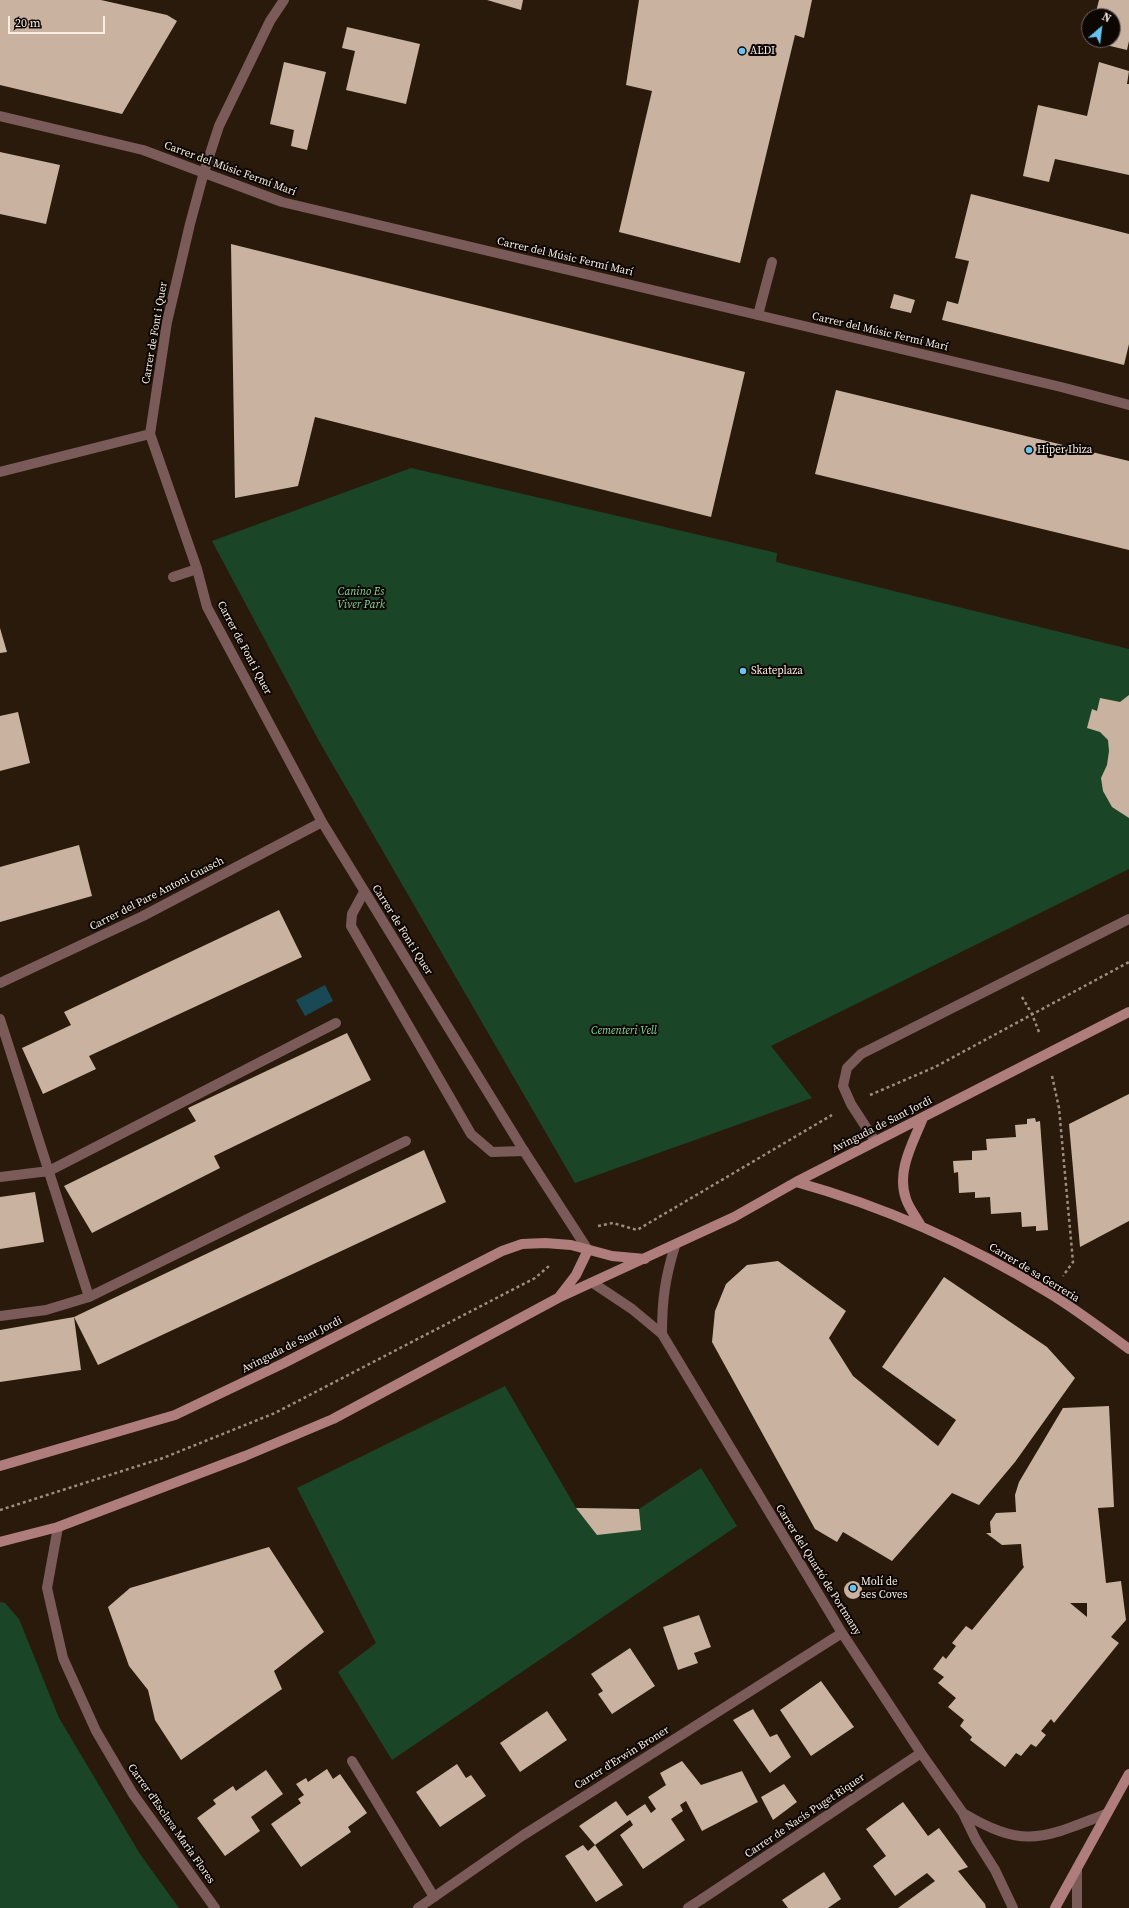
<!DOCTYPE html>
<meta charset="utf-8">
<style>
body{margin:0}
#map{position:relative;width:1129px;height:1908px;overflow:hidden;background:#2a1a0b;font-family:"Source Serif 4",serif}
canvas{display:block}
.north{position:absolute;left:1081px;top:8px;width:40px;height:40px;box-sizing:border-box;background:#0d0703;border:1px solid #6b635d;border-radius:50%;rotate:28deg;font-size:11px;font-weight:700;line-height:16px;text-align:center;color:#f9ede3}
.north::after{content:'';display:block;margin:auto;width:14px;height:18px;background:#69c3f1;clip-path:polygon(50% 0,100% 100%,50% 72%,0 100%)}
.scale{position:absolute;left:8px;top:16px;width:97px;height:18px;box-sizing:border-box;border:2px solid #f9ede3;border-top:0;padding-left:5px;font-size:12px;line-height:14px;white-space:nowrap;color:#f9ede3;-webkit-text-stroke:3px #0d0703;paint-order:stroke}
</style>
<div id="map">
<canvas width="1129" height="1908"></canvas>
<div class="north">N</div>
<div class="scale">20 m</div>
</div>
<script>
const ctx = document.querySelector('canvas').getContext('2d');
ctx.lineJoin = 'round';
function fillPath(path, color) {
  ctx.fillStyle = color;
  ctx.fill(path, 'evenodd');
}
function strokePath(path, color, width, dash) {
  ctx.strokeStyle = color;
  ctx.lineWidth = width;
  ctx.lineCap = dash ? 'butt' : 'round';
  ctx.setLineDash(dash || []);
  ctx.stroke(path);
}
function drawText(font, color, halo, rows, align = 'center') {
  ctx.font = font + ' "Source Serif 4",serif';
  ctx.lineWidth = 4;
  ctx.setLineDash([]);
  ctx.textBaseline = 'middle';
  ctx.strokeStyle = halo;
  ctx.fillStyle = color;
  for (const [text, x, y, turn = 0] of rows) {
    ctx.save();
    ctx.translate(x, y);
    ctx.rotate((+turn || 0) * Math.PI / 180);
    ctx.textAlign = isNaN(turn) ? turn : align;
    if (halo) ctx.strokeText(text, 0, 0);
    ctx.fillText(text, 0, 0);
    ctx.restore();
  }
}
fillPath(new Path2D(`
 M411,468L777,553L776,562L1129,649V869L771,1046L812,1098L575,1183L319,741L212,541Z
 M505,1386L576,1508L639,1509L701,1468L737,1526L392,1760L338,1672L376,1643L297,1488Z
 M0,1602L5,1603L19,1619L59,1718L140,1854L179,1908H0Z`), '#1b4527');
fillPath(new Path2D(`
 M325,985L333,1001L305,1016L296,1000Z`), '#184955');
fillPath(new Path2D(`
 M0,0H101L167,15L177,21L122,114L0,85Z
 M487,0H523L521,10Z
 M639,0H812L804,38L795,35L740,263L619,232L652,91L626,85Z
 M1099,0H1129V41L1127,50L1089,41L1113,40V16H1095Z
 M347,27L420,44L406,104L346,90L355,51L342,48Z
 M284,62L326,72L307,150L291,146L294,130L270,124Z
 M1099,62L1129,71L1127,84H1129V175L1055,159L1049,182L1023,176L1038,105L1087,116Z
 M0,152L60,165L46,224L0,214Z
 M971,194L1129,234V344L1124,365L942,320L947,301L958,304L969,261L955,258Z
 M231,244L745,372L711,517L315,417L298,486L235,498Z
 M894,294L915,300L911,313L890,308Z
 M836,390L1129,461V550L815,474Z
 M0,628L7,652L0,653Z
 M1129,695V818L1112,807L1103,791L1101,778L1107,765L1109,751L1108,740L1100,732L1087,728L1092,709L1097,711L1100,698L1120,702Z
 M18,712L30,763L0,771V716Z
 M79,845L92,896L0,922V867Z
 M279,910L302,957L89,1056L96,1069L43,1094L22,1048L71,1025L64,1012Z
 M347,1033L371,1080L214,1156L210,1148L220,1168L92,1233L64,1186L196,1121L188,1108Z
 M1129,1094V1221L1080,1247L1069,1124Z
 M1035,1118L1036,1122L1040,1121L1048,1230L1036,1231V1226L1022,1227L1021,1212L991,1214L990,1197L975,1198V1192L959,1193L958,1172L954,1173L953,1161L972,1160V1151L987,1150L986,1139L1016,1137L1015,1125L1027,1124V1119Z
 M424,1150L446,1202L98,1365L74,1317Z
 M35,1192L44,1242L0,1249V1197Z
 M778,1261L846,1311L829,1338L853,1376L938,1446L956,1420L882,1367L944,1277L1047,1347L1075,1378L1015,1462L979,1505L952,1493L892,1561L843,1532L837,1542L815,1529L712,1342L715,1311L726,1284L747,1265Z
 M74,1317L81,1370L0,1382V1330Z
 M1109,1406L1114,1507L1098,1508L1106,1583L1121,1581L1126,1620L1111,1637L1119,1643L1054,1723L1051,1719L1041,1731L1046,1735L1036,1747L1031,1744L1021,1756L1016,1753L1005,1767L970,1740L972,1737L960,1726L964,1720L948,1707L956,1698L938,1683L944,1677L933,1669L943,1656L946,1659L956,1646L952,1643L966,1626L972,1630L1024,1567L1023,1565L1021,1544L1002,1545L986,1533H991L990,1522L996,1513L1016,1512L1015,1495L1019,1482L1063,1408ZM1070,1603H1087V1617Z
 M576,1508L639,1509L641,1530L597,1535Z
 M269,1547L324,1632L274,1671L282,1689L181,1760L155,1720L148,1690L129,1666L108,1607L130,1588Z
 M844 1590a9 9 0 1 1 18 0a9 9 0 1 1-18 0Z
 M699,1615L711,1647L694,1653L698,1663L678,1670L663,1627Z
 M630,1648L655,1686L612,1714L598,1694L603,1691L591,1674Z
 M821,1681L854,1727L811,1756L780,1710Z
 M753,1709L770,1737L777,1734L791,1757L770,1773L733,1720Z
 M547,1711L567,1740L520,1772L500,1743Z
 M682,1761L701,1785L742,1771L758,1802L702,1831L686,1801L680,1805L683,1811L671,1819L685,1840L643,1869L620,1835L633,1825L630,1820L595,1845L623,1885L596,1902L565,1856L583,1845L588,1851L595,1845L579,1826L616,1801L627,1816L645,1804L651,1813L656,1809L648,1797L666,1785L660,1773Z
 M457,1764L466,1778L471,1775L486,1796L440,1827L416,1792Z
 M327,1769L333,1779L340,1774L367,1813L348,1827L351,1832L301,1867L271,1824L301,1803L298,1799L304,1795L296,1784L306,1778L308,1782Z
 M266,1770L283,1794L251,1817L260,1831L225,1856L197,1818L216,1804L213,1800L233,1786L236,1791Z
 M784,1784L797,1802L773,1820L761,1797Z
 M903,1802L928,1836L939,1828L968,1867L958,1871L985,1904L986,1908H898L935,1881L927,1873L895,1896L873,1866L886,1856L866,1829Z
 M824,1872L841,1899L828,1908H788L782,1900Z`), '#c9b3a0');
strokePath(new Path2D(`
 M1022,997L1032,1014L1039,1032
 M1052,1076L1059,1108L1073,1262L1063,1276
 M870,1095L935,1067L1129,962
 M598,1226L613,1223L637,1230L832,1115
 M0,1510L163,1458L275,1413L535,1278L549,1266`), '#9b8d81', 2.5, [3, 3]);
strokePath(new Path2D(`
 M758,315L772,262
 M364,892L352,914L351,926L471,1134L492,1152L524,1151
 M0,1019L89,1297L406,1141
 M875,1141L851,1104L843,1086L847,1068L861,1054L1129,919
 M0,1177L49,1171L336,1023
 M0,1316L46,1310L89,1297
 M352,1761L434,1897
 M688,1908L702,1899`), '#7a5b5a', 10);
strokePath(new Path2D(`
 M284,0L270,21L219,126L204,172L190,224L167,322L150,434L197,569L207,607L322,822L524,1151L588,1250
 M0,116L143,150L282,202L1061,387L1129,405
 M0,472L150,434
 M173,577L197,569
 M0,983L143,916L322,822
 M593,1283L632,1309L662,1334L842,1633L921,1753L963,1813L976,1840L995,1870L1013,1908
 M662,1334C662,1300 665,1278 675,1246
 M58,1527L47,1588L63,1658L96,1731L133,1794L215,1908
 M963,1813C1025,1850 1043,1838 1106,1814
 M702,1899L921,1753
 M418,1908L522,1836L842,1633
 M1077,1908V1869`), '#7a5b5a', 10);
strokePath(new Path2D(`
 M796,1182C886,1207 970,1245 1049,1293C1077,1310 1103,1330 1129,1349
 M921,1226C916,1217 909,1208 906,1199C896,1171 913,1143 923,1118
 M559,1297L576,1275L588,1250
 M0,1466L175,1415L284,1363L502,1251L522,1244L545,1243L571,1245L612,1256L645,1259
 M0,1542L58,1527L245,1456L333,1419L558,1298L734,1217L796,1182L1129,1012
 M1055,1908L1129,1774`), '#af7d7c', 10);
for (const [x, y, r, color] of [
 [742,51,4,"#69c3f1"],
 [1029,450,4,"#69c3f1"],
 [743,671,4,"#69c3f1"],
 [853,1588,4,"#69c3f1"]
]) {
  const dot = new Path2D();
  dot.arc(x, y, r, 0, 2 * Math.PI);
  ctx.fillStyle = color;
  ctx.fill(dot);
  strokePath(dot, '#0d0703', 1.5);
}
drawText('11px', '#f9ede3', '#0d0703', [
 ["ALDI",750,51],
 ["Hiper Ibiza",1037,450],
 ["Skateplaza",751,671],
 ["Molí de",861,1582],
 ["ses Coves",861,1595]
], 'left');
drawText('11px', '#f9ede3', '#0d0703', [
 ["Carrer del Músic Fermí Marí",230,169,20],
 ["Carrer del Músic Fermí Marí",565,257,13],
 ["Carrer del Músic Fermí Marí",880,332,13],
 ["Carrer de Font i Quer",155,333,-80],
 ["Carrer de Font i Quer",244,648,62],
 ["Carrer del Pare Antoni Guasch",157,894,-27],
 ["Carrer de Font i Quer",402,930,58],
 ["Avinguda de Sant Jordi",882,1125,-27],
 ["Carrer de sa Gerreria",1034,1273,31],
 ["Avinguda de Sant Jordi",292,1345,-27],
 ["Carrer del Quartó de Portmany",818,1570,58],
 ["Carrer d'Erwin Broner",622,1758,-32],
 ["Carrer de Nacís Puget Riquer",805,1816,-34],
 ["Carrer d'Esclava Maria Flores",171,1824,55]
]);
drawText('italic 11px', '#85d999', '#0d0703', [
 ["Canino Es",361,592],
 ["Viver Park",361,605],
 ["Cementeri Vell",624,1031]
]);
</script>
